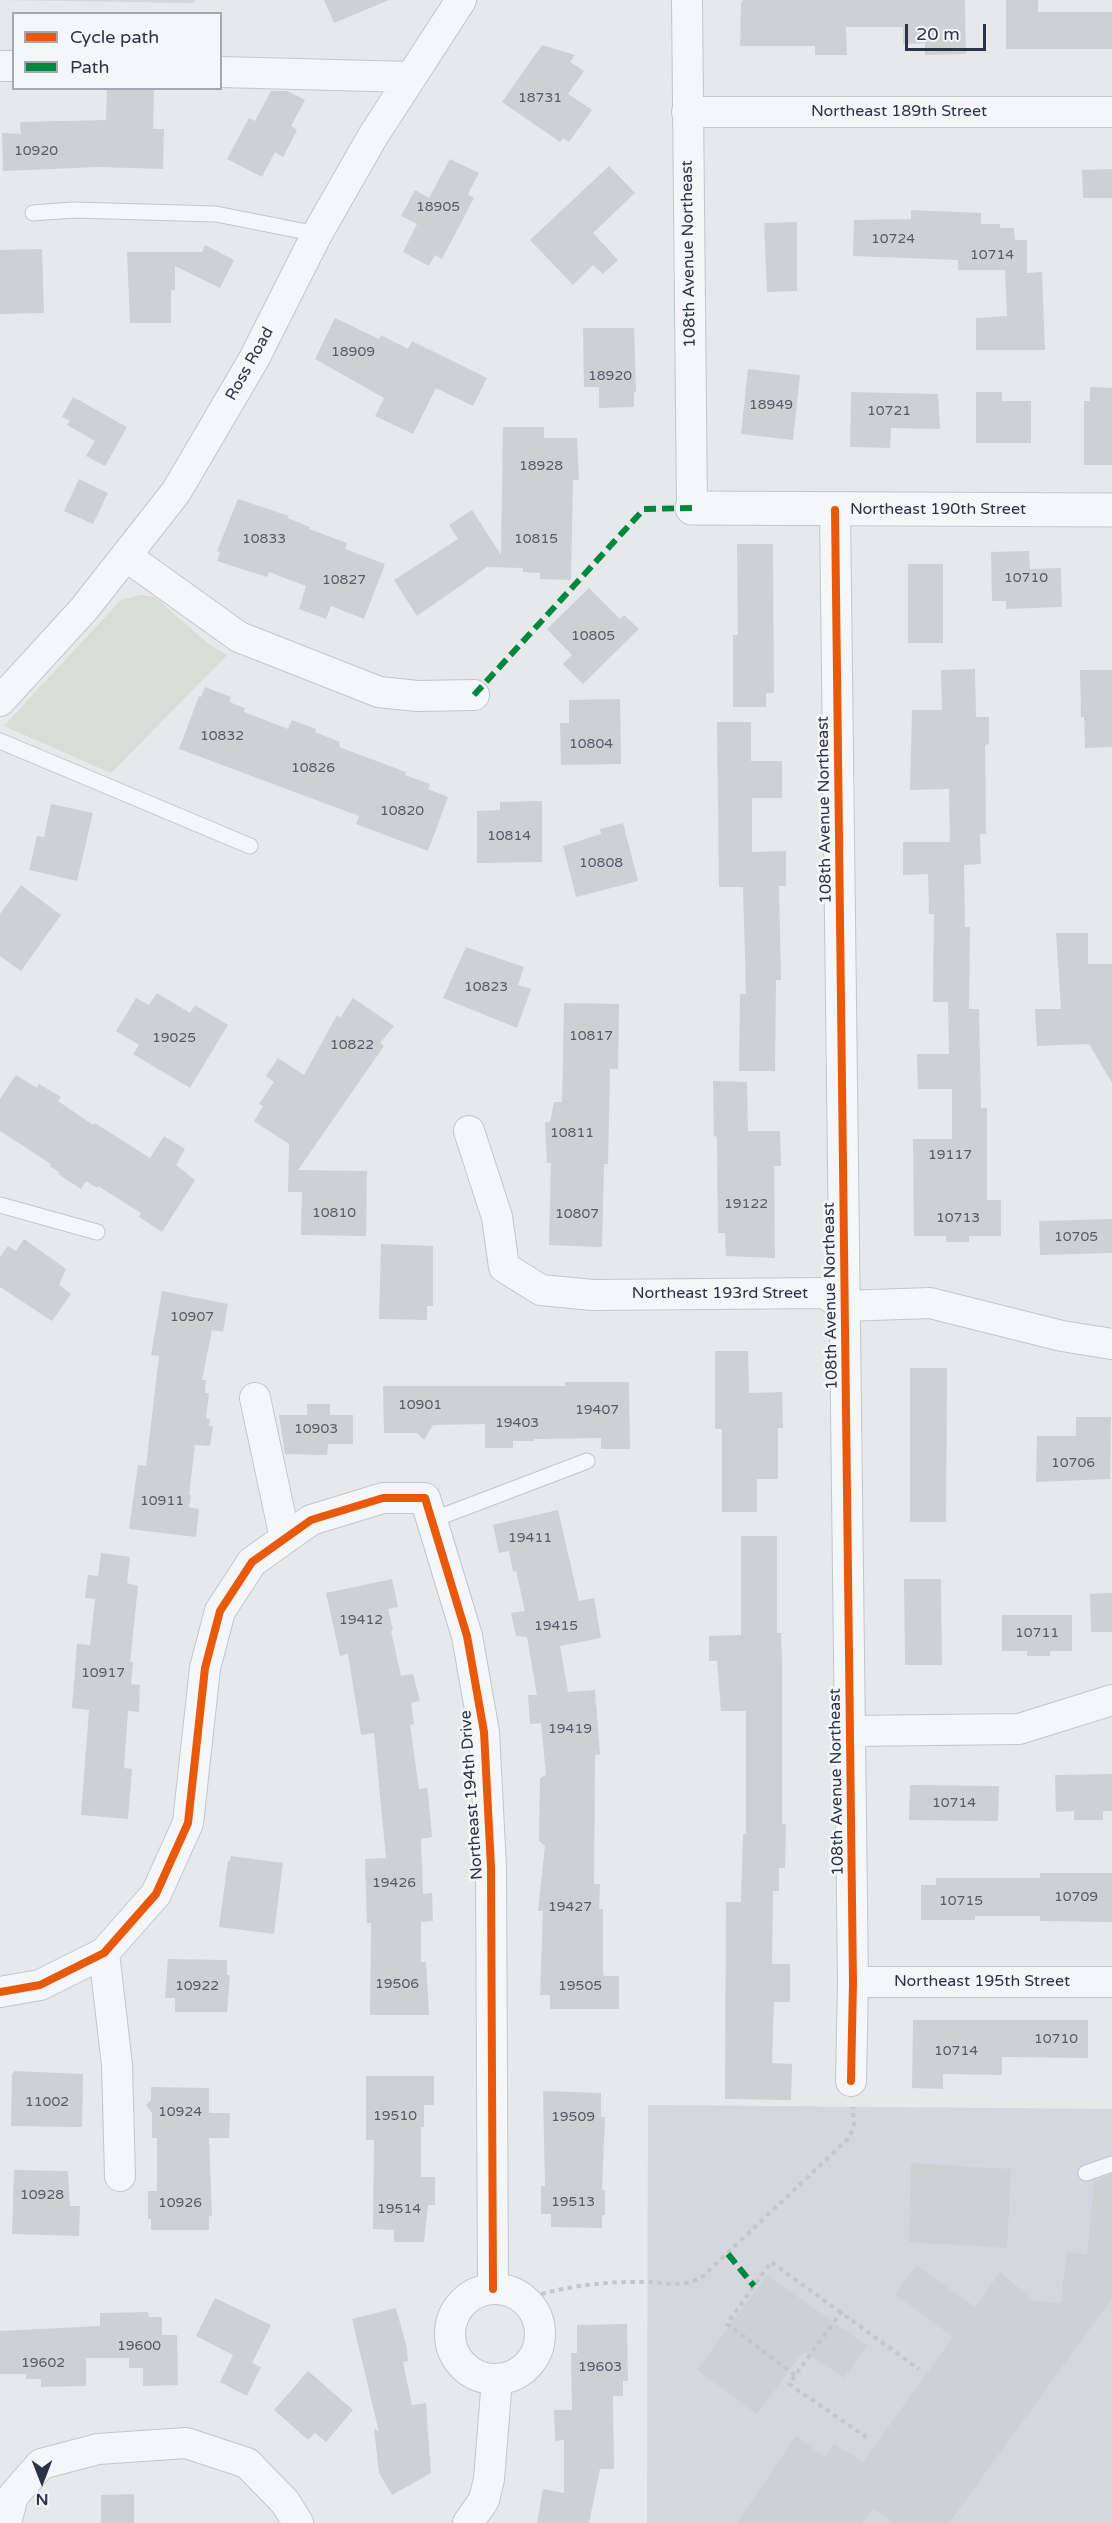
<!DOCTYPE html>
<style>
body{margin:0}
#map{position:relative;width:1112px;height:2523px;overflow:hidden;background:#e6e8ea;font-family:"Varela Round",sans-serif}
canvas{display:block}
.legend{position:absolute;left:12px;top:12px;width:210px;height:78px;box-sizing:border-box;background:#f4f6f9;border:2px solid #a4a8b1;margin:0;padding:8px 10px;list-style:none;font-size:18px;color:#2b3445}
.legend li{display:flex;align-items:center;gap:12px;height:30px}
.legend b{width:30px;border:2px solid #a4a8b1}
.north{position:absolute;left:12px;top:2451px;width:60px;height:60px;-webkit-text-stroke:4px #f4f6f9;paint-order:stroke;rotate:180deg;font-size:16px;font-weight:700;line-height:24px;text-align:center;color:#2b3445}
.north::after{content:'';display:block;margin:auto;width:21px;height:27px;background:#2b3445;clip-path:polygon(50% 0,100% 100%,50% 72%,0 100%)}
.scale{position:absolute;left:905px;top:24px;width:81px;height:27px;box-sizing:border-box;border:3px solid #2b3445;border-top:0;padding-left:8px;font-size:18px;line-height:21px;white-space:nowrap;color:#2b3445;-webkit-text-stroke:4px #f4f6f9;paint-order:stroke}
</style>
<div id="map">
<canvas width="1112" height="2523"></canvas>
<ul class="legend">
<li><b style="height:8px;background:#e8590c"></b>Cycle path</li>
<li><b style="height:8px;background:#00873e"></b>Path</li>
</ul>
<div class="north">N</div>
<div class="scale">20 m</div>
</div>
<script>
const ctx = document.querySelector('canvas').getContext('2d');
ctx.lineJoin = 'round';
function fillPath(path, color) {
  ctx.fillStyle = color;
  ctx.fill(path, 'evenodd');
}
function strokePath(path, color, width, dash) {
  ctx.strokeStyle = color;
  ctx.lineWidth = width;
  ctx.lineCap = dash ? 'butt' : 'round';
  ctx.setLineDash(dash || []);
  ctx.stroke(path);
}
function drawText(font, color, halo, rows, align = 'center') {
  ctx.font = font + ' "Varela Round",sans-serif';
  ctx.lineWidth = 5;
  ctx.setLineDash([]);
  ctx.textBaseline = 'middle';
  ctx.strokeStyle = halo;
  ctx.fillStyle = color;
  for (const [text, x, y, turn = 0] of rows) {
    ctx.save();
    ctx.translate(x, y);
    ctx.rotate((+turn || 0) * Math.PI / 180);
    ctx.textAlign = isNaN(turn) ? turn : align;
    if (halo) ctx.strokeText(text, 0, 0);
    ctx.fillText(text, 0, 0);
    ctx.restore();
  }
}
fillPath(new Path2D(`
 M0,0H196L193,3Z
 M648,2105L1112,2109V2523H647Z`), '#d4d7dd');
fillPath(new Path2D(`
 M141,595L155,597L207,643L227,655L111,773L4,726L121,600Z`), '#d6ded6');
fillPath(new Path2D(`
 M324,0H389L334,23Z
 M743,0H965L966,54L925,55V43L903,44V27H846L847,55H815V46H740L741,3Z
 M1006,0H1038V12H1112V49H1006Z
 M542,45L575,55L570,62L584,71L568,94L592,110L569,142L563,138L560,142L502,102Z
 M107,88H154L153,129H164L163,169L99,167L3,171L2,133L21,134L20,122L106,120Z
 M271,91H288L305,100L291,126L297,130L283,157L275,152L262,177L227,159L249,118L255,121Z
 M450,159L479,173L468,194L474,198L442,259L435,255L429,266L403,252L417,224L401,216L415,190L429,198Z
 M609,166L635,193L593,233L618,260L603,274L593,265L573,285L530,240Z
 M1112,169V198H1083L1082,170Z
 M911,210L981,213V224H1000V228H1014L1015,240H1027V273L1042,272L1045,350H976V318L1007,316L1005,270H958V260L853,256L854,220L911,219Z
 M797,222V291L767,292L764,223Z
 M205,245L234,260L220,288L175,266V290H171V323H130L127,252H202Z
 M42,249L44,313L0,314V250Z
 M335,318L379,339L381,335L408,349L412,341L487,378L473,406L436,388L413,434L375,416L384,398L315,359Z
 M583,328H634L636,392H634V407L599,408V387H584Z
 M748,369L800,375L793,440L741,434Z
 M1090,387L1112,388V465H1084V401H1090Z
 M851,392L938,394L940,429L891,428L890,448L850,447Z
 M976,392H1002V401H1031V443H976Z
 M73,397L127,427L105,466L86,456L95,441L67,425L70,421L62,417Z
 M503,427H544V438H577L579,480H573L571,580L540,579V573L523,572V568L487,567L417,616L394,580L458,539L449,525L472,510L501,555Z
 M79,479L108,493L93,524L64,511Z
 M238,499L289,516L288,518L310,527L309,529L347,543L345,549L385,564L364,619L331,606L326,619L299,609L306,586L269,572L267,577L217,561L220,552L217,551Z
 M737,544H773L774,693H766V707H733V635H738Z
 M1029,551L1030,569L1061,568L1062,607L1006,609V601H992L991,552Z
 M908,564H943V643H908Z
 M589,588L620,619L624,615L639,629L583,684L563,664L572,655L547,629Z
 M975,669L976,717H989V744L985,745L986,834H980L981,864L964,865L965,927H970L969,1009H979L981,1108H987V1200H1001V1236H969V1242H946V1236H914L913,1139H952V1089H918L917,1054H949L948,1002H933L934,914H929L928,874L903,875V842H950L949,789L910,790L912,710H942L941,670Z
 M1080,670H1112V747L1085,748L1084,717H1081Z
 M205,687L231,697L229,702L245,708L244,712L288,729L292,720L316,729L315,732L340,742L339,747L406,772L405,775L430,784L428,789L448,797L428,851L356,824L359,816L179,749L199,696L201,697Z
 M620,699L621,764L561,765L560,723H569V700Z
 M717,722H751V761H782V798H752V852L786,851V886H779L781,980H776L775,1071H739L740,994H746L743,887H719Z
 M542,801V862L477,863V811L500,810V802Z
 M51,804L93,813L77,881L29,870L37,836L44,837Z
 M623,823L638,881L576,897L563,846L601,834L600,829Z
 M21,885L61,915L21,971L0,956V914Z
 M1056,933H1088V964H1112V1083L1089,1044L1037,1046L1035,1009H1061Z
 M466,947L524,967L518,985L531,989L517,1028L443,998Z
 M157,993L190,1013L195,1005L228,1025L190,1088L133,1054L139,1045L116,1031L136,998L149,1005Z
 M353,998L394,1026L380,1043L384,1046L298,1170L367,1171L366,1236L301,1235L302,1192H288L289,1144L254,1121L263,1106L259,1104L274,1082L266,1076L278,1058L304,1075L337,1015L340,1018Z
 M564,1003L619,1004L618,1069H610L608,1164H604L602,1247L549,1245L551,1163H547L545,1122H550L554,1102H562Z
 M16,1075L37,1088L39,1084L61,1097L58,1101L93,1125L95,1123L150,1158L164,1136L185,1149L176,1165L195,1180L162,1232L139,1217L141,1213L98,1186L97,1188L86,1181L81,1189L58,1174L59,1172L50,1166L51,1164L0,1131V1099Z
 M713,1081L747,1082L748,1131H780L781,1166H774L775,1258L726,1256L725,1233H718L717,1136L714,1137Z
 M1112,1219V1253L1040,1255L1039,1221Z
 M24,1239L66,1269L59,1285L71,1294L52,1321L0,1287V1257L8,1246L16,1251Z
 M381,1244L433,1246V1306H427V1320L379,1319Z
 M162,1291L228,1304L223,1332L212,1330L202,1380H206L205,1393H209L206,1418L210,1419L209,1426H213L210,1446L195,1445L189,1495H191L189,1507L199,1509L196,1537L129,1529L138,1465L146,1466L159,1356L151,1355Z
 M715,1351H748L749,1393L782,1392L783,1428H778V1479H757V1512H722V1429H715Z
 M910,1368H947L946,1522H910Z
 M565,1382H629L630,1449H601V1438L534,1439V1441H513V1448H485V1424L433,1425L424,1440L417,1433H384L383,1386H565Z
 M307,1404H330V1415H353V1444H328L327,1455L285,1454L279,1415H307Z
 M1076,1417H1111L1110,1479L1036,1482L1037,1436H1076Z
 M558,1510L579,1601L594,1598L601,1638L560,1646L568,1692L595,1690L600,1754L595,1755L594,1884H600L599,1909H603V1972L604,1976H619V2009H550V1995H540L543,1911H538L545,1846L539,1841L540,1778L546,1775L541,1723L530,1724L528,1695H537L527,1637L516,1636L511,1613L525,1611L516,1571L513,1572L509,1551L499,1553L493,1525Z
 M741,1536H777V1633H781L782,1661V1824H786L785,1868H779V1891H773L772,1964H790V2002H774L772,2063L792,2064L791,2100L725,2099L726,1902H741L743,1834H746V1711H721L717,1661H709V1636L741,1635Z
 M101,1553L130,1557L127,1583L138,1586L130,1662H133L131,1684L140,1685L139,1712L128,1711L124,1768L132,1769L128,1819L81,1815L89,1710L72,1708L77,1644L90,1645L95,1599L85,1598L88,1575L98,1576Z
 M392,1579L398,1607L388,1609L393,1630L391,1631L401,1676L413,1674L420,1701L411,1703L414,1724L410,1725L419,1789L427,1788L428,1794L432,1837L421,1839L423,1894L432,1893L433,1921L421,1922V1962H426L429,2015H370L371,1923H367L365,1859L386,1858L374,1733L361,1735L348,1654L340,1656L326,1593Z
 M904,1579H941L942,1665H905Z
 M1112,1593V1632H1091L1090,1594Z
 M1002,1615H1072V1651H1050V1656H1027V1651H1002Z
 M1112,1774V1811H1103V1820H1074V1811L1056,1812L1055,1775Z
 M910,1785L999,1786L998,1821L909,1820Z
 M231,1856L283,1863L274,1934L219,1927L228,1861H230Z
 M1040,1873H1112V1922L1040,1921V1916H975V1920H921V1885H936V1878H1040Z
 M168,1959L227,1960V1975H230L227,2012H175V1998H165Z
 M913,2020H1088V2058L1002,2057V2075L943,2074V2089L912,2088Z
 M15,2071L83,2074L82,2127L11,2126L12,2074Z
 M366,2076H434V2105H424V2127H421V2177H435V2205H428L424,2242H394V2230L373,2229L374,2140H366Z
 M151,2087L209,2088V2113H230L229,2138H209L212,2216H209V2230H151V2219H148V2191H157V2138H152V2113L146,2105L151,2100Z
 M543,2091L601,2093V2117H605L602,2190H605V2215H602V2228L551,2227V2214H541V2186H545Z
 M911,2163L1011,2169L1007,2248L909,2242Z
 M14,2170L68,2171L70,2206H80L79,2236L12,2234Z
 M1112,2174V2298L949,2523H895L873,2509L863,2523H737L796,2436L825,2457L834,2444L863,2462L953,2337L895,2294L916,2265L975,2307L1000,2272L1034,2301L1061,2303L1067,2252L1087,2255L1094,2181Z
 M767,2275L867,2346L844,2378L804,2351L757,2414L697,2370Z
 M215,2298L271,2325L252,2363L261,2367L247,2396L220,2382L233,2355L196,2336Z
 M396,2308L407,2349L408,2361L403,2362L412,2405L426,2403L431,2473L392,2495L379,2473L374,2428L379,2432L352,2319Z
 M148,2312L149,2317H162V2335H177L178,2385L143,2386V2368H129V2358H86V2386L41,2387V2379H26V2374H0V2331L100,2326V2313Z
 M627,2324L628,2381H623V2396H613L614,2469H600L589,2523H537L543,2489L564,2493V2440L555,2441L554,2410H572L571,2353H577V2325Z
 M308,2371L353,2410L326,2442L315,2433L308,2440L274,2410Z
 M134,2494V2523H101V2495Z`), '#ced0d3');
const service = new Path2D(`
 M33,213L73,210L216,214L317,234
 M0,741L250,846
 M0,1205L97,1232
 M432,1520L587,1461
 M1086,2173L1112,2164`);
const minor = new Path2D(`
 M687,0L692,508
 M0,66H14
 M220,72L411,77
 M687,112H1112
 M835,510L853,1982L851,2081
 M126,556L239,637L379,692L417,696L474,695
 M0,701L84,609L176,492L254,359L317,234L373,136L461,0
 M469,1131L497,1217L504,1267L541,1290L593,1295L824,1293L844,1306L930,1303L1062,1336L1112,1344
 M255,1398L285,1538
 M850,1731L1019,1729L1112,1700
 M104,1953L117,2065L120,2176
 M853,1982H1112
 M0,1992L40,1985L104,1953L156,1894L188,1823L205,1668L220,1611L252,1562L311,1520L383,1498H425L467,1636L484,1732L491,1867L493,2289
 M450 2334a45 45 0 1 1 90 0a45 45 0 1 1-90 0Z
 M6,2523L13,2496L41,2464L98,2449L186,2443L247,2463L285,2502L298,2523
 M468,2523L484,2500L489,2479L497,2379`);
const tertiary = new Path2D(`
 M692,508L1112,510`);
strokePath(service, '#c4c6c8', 17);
strokePath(minor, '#c4c6c8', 32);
strokePath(tertiary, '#c4c6c8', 35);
strokePath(new Path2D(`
 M524,2299C561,2287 603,2281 643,2282C665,2282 680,2288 701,2278L849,2138L854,2126L853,2107
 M842,2311L789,2384L869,2439
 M795,2375L727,2324L771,2262L919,2369`), '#c5c6ca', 4, [4.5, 4.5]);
strokePath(service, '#f5f6f7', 15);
strokePath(minor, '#f5f6f7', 30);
strokePath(tertiary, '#f5f6f7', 33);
strokePath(new Path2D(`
 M474,695L644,509L692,508
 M728,2254L754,2286`), '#00873e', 6, [12, 6]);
strokePath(new Path2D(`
 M835,510L853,1982L851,2081
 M0,1992L40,1985L104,1953L156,1894L188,1823L205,1668L220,1611L252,1562L311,1520L383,1498H425L467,1636L484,1732L491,1867L493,2289`), '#e8590c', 8);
drawText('14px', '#545c69', null, [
 ["18731",540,98],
 ["10920",36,151],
 ["18905",438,207],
 ["10724",893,239],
 ["10714",992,255],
 ["18909",353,352],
 ["18920",610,376],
 ["18949",771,405],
 ["10721",889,411],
 ["18928",541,466],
 ["10833",264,539],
 ["10815",536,539],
 ["10710",1026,578],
 ["10827",344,580],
 ["10805",593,636],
 ["10832",222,736],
 ["10804",591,744],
 ["10826",313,768],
 ["10820",402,811],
 ["10814",509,836],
 ["10808",601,863],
 ["10823",486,987],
 ["10817",591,1036],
 ["19025",174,1038],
 ["10822",352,1045],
 ["10811",572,1133],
 ["19117",950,1155],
 ["19122",746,1204],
 ["10810",334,1213],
 ["10807",577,1214],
 ["10713",958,1218],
 ["10705",1076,1237],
 ["10907",192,1317],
 ["10901",420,1405],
 ["19407",597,1410],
 ["19403",517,1423],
 ["10903",316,1429],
 ["10706",1073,1463],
 ["10911",162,1501],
 ["19411",530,1538],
 ["19412",361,1620],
 ["19415",556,1626],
 ["10711",1037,1633],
 ["10917",103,1673],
 ["19419",570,1729],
 ["10714",954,1803],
 ["19426",394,1883],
 ["10709",1076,1897],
 ["10715",961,1901],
 ["19427",570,1907],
 ["19506",397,1984],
 ["10922",197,1986],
 ["19505",580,1986],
 ["10710",1056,2039],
 ["10714",956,2051],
 ["11002",47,2102],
 ["10924",180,2112],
 ["19510",395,2116],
 ["19509",573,2117],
 ["10928",42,2195],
 ["19513",573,2202],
 ["10926",180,2203],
 ["19514",399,2209],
 ["19600",139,2346],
 ["19602",43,2363],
 ["19603",600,2367]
]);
drawText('16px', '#2b3445', '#f4f6f9', [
 ["Northeast 189th Street",899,112],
 ["108th Avenue Northeast",689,254,-91],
 ["Ross Road",250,364,-61],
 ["Northeast 190th Street",938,510],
 ["108th Avenue Northeast",825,810,-91],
 ["Northeast 193rd Street",720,1294],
 ["108th Avenue Northeast",831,1296,-91],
 ["108th Avenue Northeast",837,1782,-91],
 ["Northeast 194th Drive",472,1795,-94],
 ["Northeast 195th Street",982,1982]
]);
</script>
